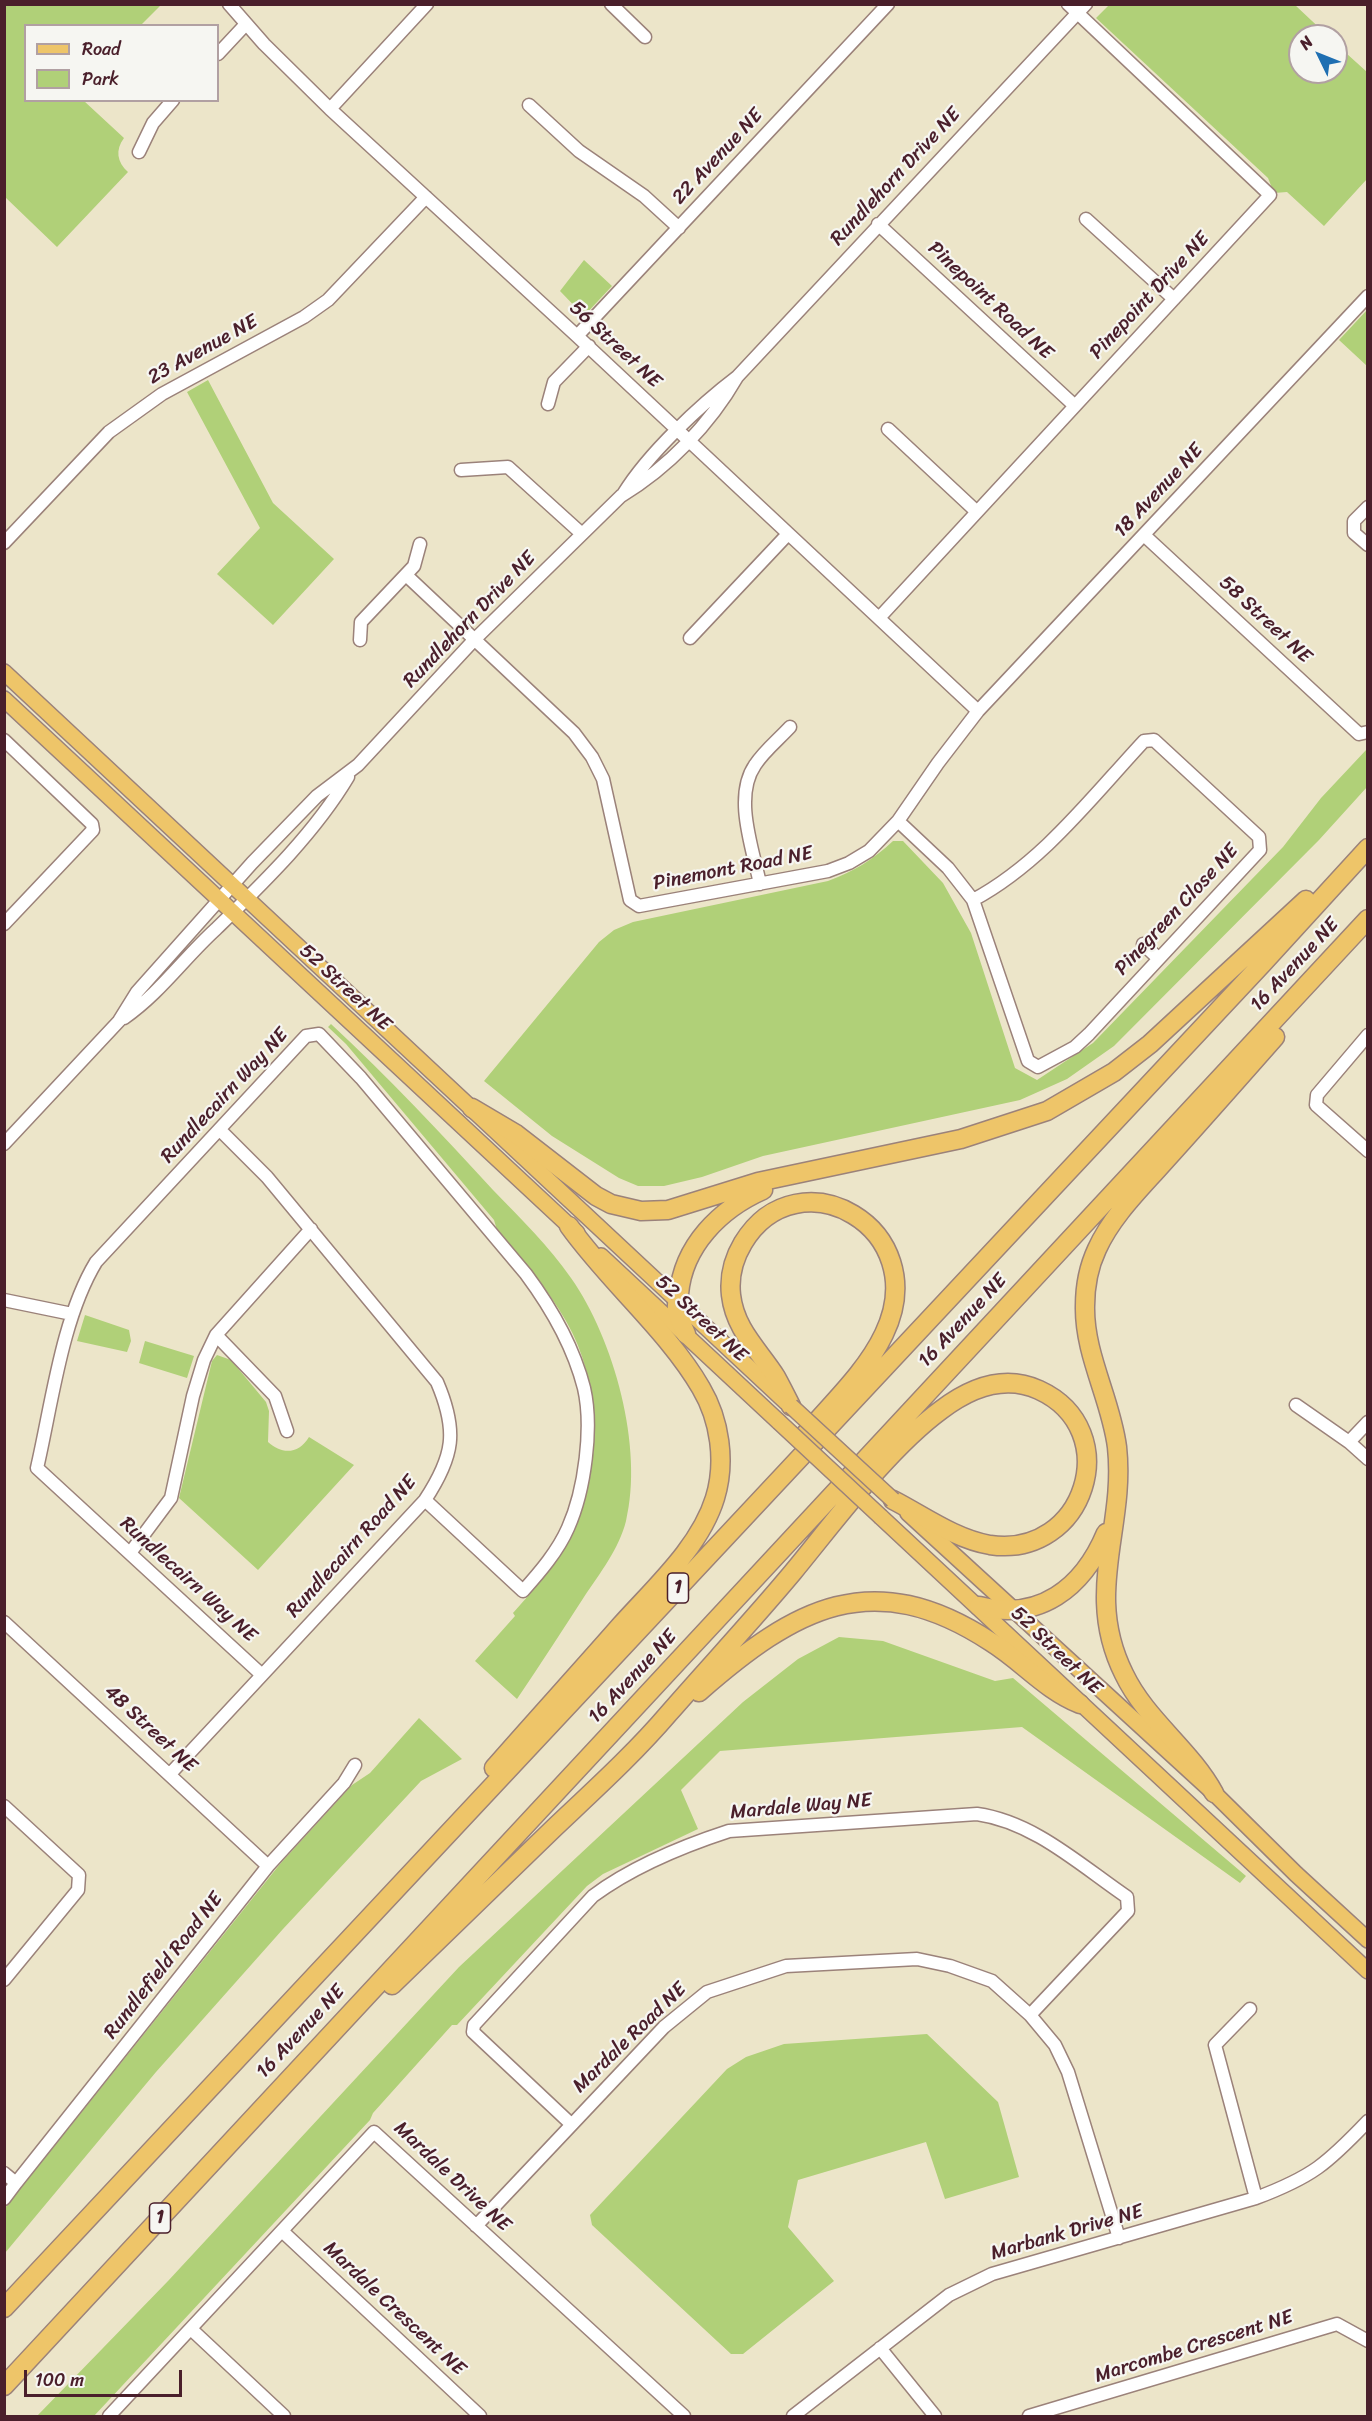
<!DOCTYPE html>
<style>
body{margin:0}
#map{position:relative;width:1372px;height:2421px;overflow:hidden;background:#ece5c9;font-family:Sriracha,sans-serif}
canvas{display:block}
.frame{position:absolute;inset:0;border:6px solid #4a1f2b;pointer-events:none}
.legend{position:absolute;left:24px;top:24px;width:195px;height:78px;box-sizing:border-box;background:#f6f6f2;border:2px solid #b1a0a2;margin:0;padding:8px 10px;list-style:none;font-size:18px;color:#4a1f2b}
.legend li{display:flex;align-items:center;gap:12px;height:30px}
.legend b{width:30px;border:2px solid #b1a0a2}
.north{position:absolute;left:1288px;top:24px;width:60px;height:60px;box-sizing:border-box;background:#f6f6f2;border:2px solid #b1a0a2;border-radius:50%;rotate:313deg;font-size:16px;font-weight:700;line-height:24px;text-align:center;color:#4a1f2b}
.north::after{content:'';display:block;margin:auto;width:21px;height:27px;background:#1f6fb2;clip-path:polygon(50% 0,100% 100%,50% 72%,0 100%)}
.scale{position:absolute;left:24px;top:2370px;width:158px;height:27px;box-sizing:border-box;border:3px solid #4a1f2b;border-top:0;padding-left:8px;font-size:18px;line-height:21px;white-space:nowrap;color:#4a1f2b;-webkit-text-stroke:4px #f6f6f2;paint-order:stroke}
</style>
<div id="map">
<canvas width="1372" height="2421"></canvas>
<div class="frame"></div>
<ul class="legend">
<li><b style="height:8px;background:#eec569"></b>Road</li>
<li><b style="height:16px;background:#b0d078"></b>Park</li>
</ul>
<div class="north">N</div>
<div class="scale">100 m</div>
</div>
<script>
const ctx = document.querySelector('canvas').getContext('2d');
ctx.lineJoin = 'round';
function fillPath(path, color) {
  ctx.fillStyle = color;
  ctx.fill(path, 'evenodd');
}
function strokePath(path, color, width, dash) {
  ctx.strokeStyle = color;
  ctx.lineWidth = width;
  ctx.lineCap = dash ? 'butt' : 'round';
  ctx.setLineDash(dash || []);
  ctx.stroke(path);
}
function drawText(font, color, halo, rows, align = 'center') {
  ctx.font = font + ' Sriracha,sans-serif';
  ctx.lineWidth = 4.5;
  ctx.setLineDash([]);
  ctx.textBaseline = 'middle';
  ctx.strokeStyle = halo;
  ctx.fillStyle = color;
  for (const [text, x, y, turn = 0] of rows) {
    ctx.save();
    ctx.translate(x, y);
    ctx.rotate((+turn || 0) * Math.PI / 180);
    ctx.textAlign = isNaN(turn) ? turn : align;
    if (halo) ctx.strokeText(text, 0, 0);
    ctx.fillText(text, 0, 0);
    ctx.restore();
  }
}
fillPath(new Path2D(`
 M4,5H161L141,25L26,26V100L84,101L124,138C115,150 117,162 128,172L57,247L5,197Z
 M1109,5H1295L1328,36H1300V72H1336V44L1367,72V179L1324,226L1287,192L1274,193L1268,178L1096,18Z
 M584,260L612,286L584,316L560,291Z
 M1367,310V366L1339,340Z
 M208,380L273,503L334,559L273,625L217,574L260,528L187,392Z
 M1367,749V787L1319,840L1114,1046L1067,1079L1020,1100L763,1156L702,1177L664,1186H638L619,1178L552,1136L484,1081L599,942L614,930L633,922L828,881C854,871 873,860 893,841H903L943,883L971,933L1015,1068L1037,1080L1093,1043L1283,847L1321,798Z
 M331,1024C388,1077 441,1133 493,1190C520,1218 549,1246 571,1278C614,1339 644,1448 626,1521C619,1549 600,1573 584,1597C562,1631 540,1665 517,1699L475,1661L515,1616L513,1613C536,1587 560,1561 574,1529C603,1466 601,1381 566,1321C547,1288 522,1259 497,1230L494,1220L346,1044L328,1027Z
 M85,1315L129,1330L131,1341L127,1352L77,1341Z
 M145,1341L194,1356L187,1378L139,1363Z
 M217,1355L231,1360L266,1402L269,1411L268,1442C282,1455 299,1454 309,1437L354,1465L258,1570L179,1498L212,1361Z
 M839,1637L883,1641L995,1681L1013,1678L1246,1876L1240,1883L1022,1727L720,1751L681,1790L698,1829L603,1874L587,1886L457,2025H452L373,2113L370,2120L94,2416H37L168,2281L459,1967L743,1702L798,1659Z
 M419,1718L462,1759L421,1781L283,1929L156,2072L5,2253V2208L280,1864L352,1785L370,1773Z
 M927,2034L998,2102L1019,2177L945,2199L926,2142L798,2180L788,2227L834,2281L743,2354H731L592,2225L590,2215L727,2069L746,2057L784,2044Z`), '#b0d078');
const minor = new Path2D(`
 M229,4L264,44L330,109L577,336L978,711
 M611,4L645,37
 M218,54L246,24
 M529,105L579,151L644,196L679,228
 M330,109L427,4
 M139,152L153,123L173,100
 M1086,219L1174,299
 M878,224L1075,406
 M577,336L888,4
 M548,404L554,382L589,346
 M888,429L977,512
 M461,470L508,467L582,534
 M624,493C648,454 700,405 737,377L1086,4
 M1368,507L1354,521V533L1368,545
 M1145,536L1359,734L1368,732
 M4,543L109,432L162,394L304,317L328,300L426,197
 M406,575L574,733L592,757L603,779L630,900L639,906L828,871L849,863L869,851L898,821L938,763L978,711L1368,296
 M879,618L1270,195L1068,4
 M690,638L788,534
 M360,640L361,622L414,566L420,544
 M4,740L92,824L93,830L4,924
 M898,821L948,868L973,900L1028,1061L1038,1067L1075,1047L1089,1034L1260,850L1259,837L1154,740L1144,741C1091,798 1042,863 973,900
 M760,884C753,849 733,797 755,765C764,751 779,739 790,727
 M1143,944L1158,958
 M124,1018C160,993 184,958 216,929C263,883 314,834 348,777
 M1368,1035L1317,1095L1316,1105L1368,1151
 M4,1144L119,1021L137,992L252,863L317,796L358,765L474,640L621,496C668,468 710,424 737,377
 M4,1300L72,1314
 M216,1335L275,1396L287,1431
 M1296,1405L1349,1442L1368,1459
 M1349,1442L1368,1422
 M130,1553L171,1498L193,1396L204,1360L216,1335L311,1229
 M4,1622L268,1866
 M262,1675L37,1468C52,1403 62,1318 96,1262L306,1036L319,1034L361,1078L526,1274C552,1309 573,1345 584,1388C593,1427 585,1490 568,1528C558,1551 540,1572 523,1591L425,1500
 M170,1774L425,1500C454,1456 458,1431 437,1382L267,1177L220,1130
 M4,1806L79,1875L78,1890L4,1980
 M1250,2009L1215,2045L1256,2198
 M571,2124L473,2032L474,2025L593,1896C632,1867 683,1846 729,1831L977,1814C1034,1822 1080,1865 1127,1897L1128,1911L1030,2015
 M4,2173L16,2183L268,1866L344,1783L355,1765
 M4,2199L16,2183
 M476,2226L664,2027L707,1992L786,1966L917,1959L950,1966L992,1981L1030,2015L1055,2045L1068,2072L1119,2238
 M282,2231L480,2416
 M191,2329L284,2416
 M880,2348L935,2416
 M109,2416L374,2132L684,2416
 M793,2416L949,2295L992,2274L1256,2198C1312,2177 1327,2164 1368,2121
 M1029,2416L1337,2324L1368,2341`);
const major = new Path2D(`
 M4,672L786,1402
 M4,699L577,1233
 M601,1256L779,1422
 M908,1513L1214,1793L1296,1874L1368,1940
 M881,1517L1368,1971`);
const highway = new Path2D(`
 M472,1108L516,1134L596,1196L611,1204L641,1211L668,1210L758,1182L961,1139L1047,1111L1114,1072L1150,1044L1306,900
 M686,1334C683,1326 677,1317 677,1308C676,1303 679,1299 679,1294C683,1246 720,1209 763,1190
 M791,1406C786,1396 781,1386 776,1377C759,1350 735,1330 731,1295C729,1277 734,1258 743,1243C798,1152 935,1228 884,1334C866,1372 831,1404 803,1437
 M979,1606C1039,1622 1083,1588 1106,1533
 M699,1692C795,1608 872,1564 991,1642C1023,1662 1045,1690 1080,1704
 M494,1768C536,1720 579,1673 621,1625C654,1588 700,1547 715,1498C726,1462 720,1420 701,1388C668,1331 609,1282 569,1226
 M1214,1793C1190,1749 1146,1720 1124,1674C1083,1592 1126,1529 1117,1447C1111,1399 1084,1355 1085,1306C1085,1287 1089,1266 1097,1249C1112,1216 1140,1189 1163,1163C1201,1121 1238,1079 1275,1037
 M392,1985C446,1933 500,1881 554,1828C593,1791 634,1754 669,1713C710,1666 753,1620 793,1572C835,1521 888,1449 941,1410C970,1388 1004,1374 1039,1390C1126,1430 1085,1559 990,1545C955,1539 924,1516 893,1500
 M4,2308L1262,964L1368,848
 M4,2386L1368,919`);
strokePath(minor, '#9b827a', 15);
strokePath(major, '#9b827a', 18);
strokePath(highway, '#9b827a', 21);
strokePath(minor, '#fff', 12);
strokePath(major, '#eec569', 15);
strokePath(highway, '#eec569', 18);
const majorBridge = new Path2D(`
 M791,1406L893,1500
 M779,1422L881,1517`);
strokePath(majorBridge, '#9b827a', 18, []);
strokePath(majorBridge, '#eec569', 15);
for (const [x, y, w] of [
 [678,1588,21],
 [160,2218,21]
]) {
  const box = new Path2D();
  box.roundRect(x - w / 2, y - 15, w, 30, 4.5);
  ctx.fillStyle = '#f6f6f2';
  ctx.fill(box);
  strokePath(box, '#4a1f2b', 1.5);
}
drawText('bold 18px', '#4a1f2b', null, [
 ["1",678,1588],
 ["1",160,2218]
]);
drawText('20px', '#4a1f2b', '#f6f6f2', [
 ["22 Avenue NE",718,157,-47],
 ["Rundlehorn Drive NE",896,177,-47],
 ["Pinepoint Drive NE",1150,296,-47],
 ["Pinepoint Road NE",990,301,43],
 ["56 Street NE",615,345,43],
 ["23 Avenue NE",203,350,-29],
 ["18 Avenue NE",1159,491,-47],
 ["Rundlehorn Drive NE",470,620,-46],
 ["58 Street NE",1265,620,43],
 ["Pinemont Road NE",733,869,-11],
 ["Pinegreen Close NE",1177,910,-47],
 ["16 Avenue NE",1295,965,-47],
 ["52 Street NE",345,988,43],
 ["Rundlecairn Way NE",225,1096,-47],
 ["52 Street NE",701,1319,43],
 ["16 Avenue NE",963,1321,-47],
 ["Rundlecairn Road NE",352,1547,-48],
 ["Rundlecairn Way NE",188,1580,42],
 ["52 Street NE",1056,1651,44],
 ["16 Avenue NE",633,1677,-47],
 ["48 Street NE",150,1729,43],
 ["Mardale Way NE",801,1807,-5],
 ["Rundlefield Road NE",164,1966,-52],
 ["16 Avenue NE",301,2032,-47],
 ["Mardale Road NE",630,2038,-44],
 ["Mardale Drive NE",452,2177,43],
 ["Marbank Drive NE",1067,2233,-16],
 ["Mardale Crescent NE",394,2309,43],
 ["Marcombe Crescent NE",1194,2347,-17]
]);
</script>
